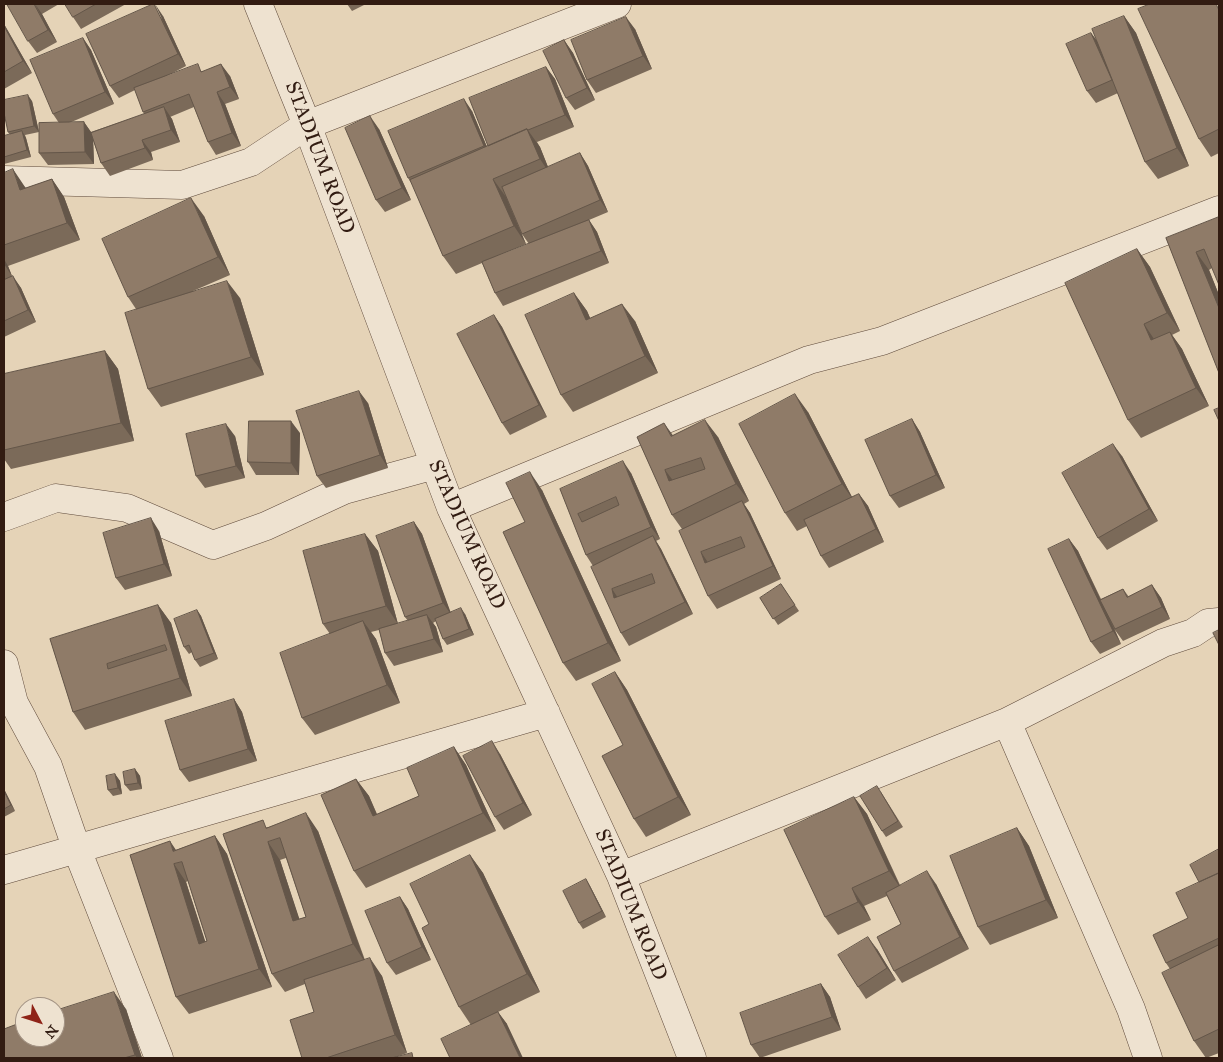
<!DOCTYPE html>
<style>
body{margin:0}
#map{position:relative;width:1223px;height:1062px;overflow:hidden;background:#e5d3b7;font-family:"IM FELL Great Primer",serif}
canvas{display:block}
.frame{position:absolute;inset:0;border:5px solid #321c12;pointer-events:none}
.north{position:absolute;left:15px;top:997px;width:50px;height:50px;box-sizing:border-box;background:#eee2d0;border:1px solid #a39384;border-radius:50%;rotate:130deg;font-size:14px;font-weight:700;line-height:20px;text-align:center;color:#321c12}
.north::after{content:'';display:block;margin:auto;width:18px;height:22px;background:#8f2418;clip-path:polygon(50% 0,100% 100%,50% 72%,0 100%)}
</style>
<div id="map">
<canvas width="1223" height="1062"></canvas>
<div class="frame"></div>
<div class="north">N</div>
</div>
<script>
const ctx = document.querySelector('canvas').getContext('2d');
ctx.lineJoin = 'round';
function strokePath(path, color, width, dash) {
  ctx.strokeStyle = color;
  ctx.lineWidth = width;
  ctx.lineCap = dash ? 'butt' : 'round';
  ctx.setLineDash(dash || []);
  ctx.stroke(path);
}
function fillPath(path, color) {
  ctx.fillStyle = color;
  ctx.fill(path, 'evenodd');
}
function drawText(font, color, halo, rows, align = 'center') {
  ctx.font = font + ' "IM FELL Great Primer",serif';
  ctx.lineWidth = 4;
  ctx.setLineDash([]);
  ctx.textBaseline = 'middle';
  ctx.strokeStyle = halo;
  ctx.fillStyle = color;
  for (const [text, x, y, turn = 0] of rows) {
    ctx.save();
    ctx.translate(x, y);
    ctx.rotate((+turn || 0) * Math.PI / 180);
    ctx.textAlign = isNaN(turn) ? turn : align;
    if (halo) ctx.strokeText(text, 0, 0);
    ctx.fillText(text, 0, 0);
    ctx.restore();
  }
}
const minor = new Path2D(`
 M258,4L307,125L451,508L621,876L692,1058
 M4,180L182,185L251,162L307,125L617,4
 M451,508L809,360L882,341L1219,210
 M4,517L56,498L127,508L213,545L266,526L344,490L435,465
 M4,664L14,703L48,766L76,847L159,1058
 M1007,722L1131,1009L1148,1058
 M4,870L546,713
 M621,876L1007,722L1163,643L1193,633L1208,623L1219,622`);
strokePath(minor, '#5f4a3b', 29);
strokePath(minor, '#eee2d0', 28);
fillPath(new Path2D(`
 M7,4H59L42,14L57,42L37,53L28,41Z
 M65,4H126L81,29L73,17Z
 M347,4H366L352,11Z
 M1219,4V153L1211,157L1199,139Z
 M163,16L186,66L165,77L203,71L230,76L239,99L225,104L241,146L216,155L208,142L194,107L170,117L172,119L180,142L151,152L153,160L110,176L101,163L93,140L94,164L48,165L39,153L59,123L53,114L83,38L91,50L114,104L69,123L84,122L91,132L144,114L135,90L119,98L110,86Z
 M1124,16L1136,33L1189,166L1158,179L1145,162L1118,93L1096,103L1087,91L1091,33L1098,42Z
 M4,24L32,73L4,89Z
 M635,29L652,69L596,93L587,80Z
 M564,40L573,53L595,100L575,110L566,98Z
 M546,67L555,79L574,127L537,142L540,147L548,167L580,153L588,166L608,212L589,220L597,232L609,263L503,306L495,293L482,263L456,274L443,256L412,184L408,178L472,111L487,147L488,146ZM506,197L522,234L529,244L493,258L526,244Z
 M32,101L39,132L25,135L26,138L31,157L4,164V136L10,135L8,132Z
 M379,129L411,200L385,212L376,200Z
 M4,173L25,187L26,188L52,179L64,197L80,240L8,266L12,276L21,288L36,322L4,337Z
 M204,216L230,275L193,291L240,298L264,375L161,407L148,389L136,309L128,297Z
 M1219,217L1212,268L1209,270L1219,295V373L1166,238Z
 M1137,249L1150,267L1180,331L1172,335L1182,349L1209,406L1141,438L1128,420Z
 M574,293L587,311L590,318L635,321L658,373L573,412L561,395Z
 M494,315L502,327L547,417L510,435L502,423Z
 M105,351L118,369L134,441L11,469L4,459V374Z
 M368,403L388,468L326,488L317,476Z
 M808,412L852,497L859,494L868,506L884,542L829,568L821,556L807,526L797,531L785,513Z
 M912,419L920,432L945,488L899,508L890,496Z
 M300,433L299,475H256L248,462Z
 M673,435L718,437L749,501L744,504L750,513L781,579L717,609L708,596L682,529L672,515L637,437Z
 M235,436L245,478L205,488L196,476Z
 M1122,456L1158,521L1107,550L1098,538Z
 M631,473L660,539L656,541L661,549L693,614L629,646L621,633L593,566L586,555L560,489Z
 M542,490L621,661L576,681L563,663L525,522Z
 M414,522L422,534L450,612L465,614L474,635L447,645L443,639L436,621L433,623L436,627L443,652L394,666L385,653L379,630L371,632L376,639L400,703L315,735L302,718L330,634L323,624L365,534L378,551L398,624L408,621L405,617Z
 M159,531L172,576L125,590L116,578Z
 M1069,539L1078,551L1101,599L1123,589L1129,597L1152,585L1161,598L1170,619L1123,641L1115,630L1121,644L1100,654L1091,642Z
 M781,584L799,611L778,625L760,598Z
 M158,605L171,623L192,696L85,730L73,712L50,639Z
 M197,610L201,616L218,659L200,667L195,660L192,652L189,654L184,647Z
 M615,672L627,690L691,815L646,837L634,819L623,745Z
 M234,699L242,712L257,761L189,782L180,770Z
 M454,747L466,765L496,831L366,888L354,871L356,779L369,796L377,814L419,796Z
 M500,754L532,815L504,830L495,817Z
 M135,769L140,776L142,789L130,791L125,785Z
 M115,774L120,781L122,794L113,796L108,790Z
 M4,789L15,811L4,817Z
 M881,792L903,827L886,837L882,831Z
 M854,797L867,814L900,885L936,884L969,949L902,983L894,971L901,924L887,896L864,906L871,920L838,935L825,917Z
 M268,827L318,831L365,960L382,976L407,1053L393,1058H415H302L314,1012L305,984L285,992L272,974L223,834ZM286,858L306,917L299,919L280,860Z
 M1017,828L1029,846L1058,918L990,945L978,927Z
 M215,836L227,854L272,987L189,1014L176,997L130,855L176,850ZM188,881L207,941L205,942L186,882Z
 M1219,849V1053L1206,1058L1194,1041L1170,969L1166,963L1188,918L1199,882Z
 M470,855L483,873L540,992L498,1012L507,1024L471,1025L459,1007L429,924Z
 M586,879L590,886L606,917L583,929L579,923Z
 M400,897L408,909L431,960L396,975L387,963Z
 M877,949L896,980L866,999L858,987Z
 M821,984L830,997L841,1030L760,1058L751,1045Z
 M126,1009L142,1058H4Z`), '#7b6a59');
fillPath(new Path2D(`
 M35,4L42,14L57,42L48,30Z
 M155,4L163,16L186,66L178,54Z
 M1124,16L1136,33L1189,166L1177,148Z
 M626,17L635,29L652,69L643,56Z
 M4,24L32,73L23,61L4,26Z
 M1091,33L1100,45L1112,80Z
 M83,38L91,50L114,104L105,92Z
 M564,40L573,53L595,100L587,88Z
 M221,64L230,76L239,99L230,87Z
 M546,67L555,79L574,127L565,115Z
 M217,92L225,104L241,146L232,133Z
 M28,95L32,101L39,132L34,126Z
 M464,99L472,111L492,159L484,146Z
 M164,107L172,119L180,142L171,130Z
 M370,116L379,129L411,200L402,188Z
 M84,122L93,135L94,164L85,152Z
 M527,129L540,147L552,177L540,159Z
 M22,131L26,138L31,157L27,150Z
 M142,140L151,152L153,160L145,148Z
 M580,153L588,166L608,212L600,200Z
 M13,169L25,187L33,208L20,190Z
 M52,179L64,197L80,240L67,223Z
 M493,179L506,197L526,244L514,226Z
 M191,198L204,216L230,275L218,257Z
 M589,220L597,232L609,263L601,251Z
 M1137,249L1150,267L1180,331L1167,313Z
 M1196,252L1209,270L1219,295V308Z
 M4,259L8,266L12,276L4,264Z
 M13,276L21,288L36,322L28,310Z
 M227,281L240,298L264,375L251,357Z
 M574,293L587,311L599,338L586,320Z
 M622,304L635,321L658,373L645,356Z
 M494,315L502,327L547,417L539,405Z
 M1144,324L1156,342L1151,340Z
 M1170,332L1182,349L1209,406L1196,388Z
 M105,351L118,369L134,441L121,423Z
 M359,391L368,403L388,468L380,455Z
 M795,394L808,412L854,501L842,484Z
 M912,419L920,432L945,488L936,475Z
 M705,420L718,437L749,501L736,484Z
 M291,421L300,433L299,475L291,463Z
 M664,423L677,441L671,436Z
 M226,424L235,436L245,478L236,466Z
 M1113,444L1122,456L1158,521L1149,509Z
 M623,461L631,473L660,539L651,527Z
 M665,470L678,487L669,481Z
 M530,472L542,490L621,661L608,643Z
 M859,494L868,506L884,542L876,529Z
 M742,501L750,513L781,579L773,566Z
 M151,518L159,531L172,576L164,564Z
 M414,522L422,534L452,616L443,603Z
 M365,534L378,551L398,624L386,606Z
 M653,536L661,549L693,614L685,602Z
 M1069,539L1078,551L1121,644L1113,631Z
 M701,552L709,564L705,563Z
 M1152,585L1161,598L1170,619L1162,607Z
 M612,589L620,601L614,598Z
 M158,605L171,623L192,696L180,678Z
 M461,608L465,614L474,635L469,629Z
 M197,610L201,616L218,659L214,653Z
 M427,615L436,627L443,652L434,639Z
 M363,621L376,639L400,703L387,685Z
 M615,672L627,690L691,815L678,797Z
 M234,699L242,712L257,761L248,749Z
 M492,741L500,754L532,815L523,803Z
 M454,747L466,765L496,831L483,813Z
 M135,769L140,776L142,789L138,783Z
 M115,774L120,781L122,794L118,788Z
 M356,779L369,796L385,834L373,816Z
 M4,789L15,811L11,805L4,791Z
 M854,797L867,814L901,889L889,871Z
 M306,813L318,831L365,962L353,944Z
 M1017,828L1029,846L1058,918L1046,900Z
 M215,836L227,854L272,987L259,969Z
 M170,841L182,859L173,851Z
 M268,842L280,860L306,939L293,921Z
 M470,855L483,873L540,992L527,974Z
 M174,864L186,882L212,962L199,944Z
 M927,871L936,884L969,949L960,937Z
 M586,879L590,886L606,917L602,911Z
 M852,888L864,906L871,920L858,902Z
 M400,897L408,909L431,960L422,947Z
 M868,937L877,949L896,980L887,968Z
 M370,958L382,976L407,1053L395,1035Z
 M821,984L830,997L841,1030L832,1017Z
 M114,992L126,1009L142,1058H137L135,1055Z
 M498,1012L507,1024L523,1058H520Z`), '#645649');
const building = new Path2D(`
 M7,4H34L48,30L28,41Z
 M65,4H96L73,17Z
 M153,4H154L178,54L110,86L86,34Z
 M1150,4H1216L1219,10V129L1199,139L1138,9Z
 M1124,16L1177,148L1145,162L1092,29Z
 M626,17L643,56L587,80L571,40Z
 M4,26L23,61L4,72Z
 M1091,33L1112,80L1087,91L1066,44Z
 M83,38L105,92L53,114L30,60Z
 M564,40L587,88L566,98L543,51Z
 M198,64L201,72L221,64L230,87L217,92L232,133L208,142L189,94L143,112L134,88Z
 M546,67L565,115L528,130L527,129L488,146L469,98Z
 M28,95L34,126L8,132L4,113V100Z
 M464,99L484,146L408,178L388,131Z
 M164,107L171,130L142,140L145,148L101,163L91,133Z
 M370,116L402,188L376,200L345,128Z
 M84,122L85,152L39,153V123Z
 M527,129L540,159L493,179L514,226L443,256L410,180Z
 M22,131L27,150L4,157V136Z
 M580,153L600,200L522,234L502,187Z
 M13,169L20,190L52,179L67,223L4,245V173Z
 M191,198L218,257L128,297L102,239Z
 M1219,217V285L1204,249L1196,252L1219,308V373L1166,238Z
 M589,220L601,251L495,293L482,262Z
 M1137,249L1167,313L1144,324L1151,340L1170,332L1196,388L1128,420L1065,283Z
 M13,276L28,310L4,321V280Z
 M227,281L251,357L148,389L125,313Z
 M574,293L586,320L622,304L645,356L561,395L525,315Z
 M494,315L539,405L502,423L457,334Z
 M105,351L121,423L4,450V374Z
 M359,391L380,455L317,476L296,411Z
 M795,394L842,484L785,513L739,424Z
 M1219,408V421L1214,410Z
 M912,419L936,475L890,496L865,440Z
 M705,420L736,484L672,515L637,437L664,423L671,436ZM701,458L705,469L669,481L665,470Z
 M249,421H291V463L248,462Z
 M226,424L236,466L196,476L186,434Z
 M1113,444L1149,509L1098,538L1062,473Z
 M623,461L651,527L586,555L560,489ZM616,497L619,505L582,522L578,514Z
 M530,472L608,643L563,663L503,532L525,522L506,483Z
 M859,494L876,529L821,556L804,520Z
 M742,501L773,566L708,596L679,531ZM741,537L745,547L705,563L701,552Z
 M151,518L164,564L116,578L103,533Z
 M414,522L443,603L405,617L376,536Z
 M365,534L386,606L323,624L303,551Z
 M653,536L685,602L621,633L591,567ZM652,574L655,583L614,598L612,589Z
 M1069,539L1113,631L1091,642L1048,549Z
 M781,584L795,605L773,619L760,598Z
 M1152,585L1162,607L1115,629L1100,600L1123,589L1127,597Z
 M158,605L180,678L73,712L50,639ZM165,645L167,650L108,669L107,664Z
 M461,608L469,629L443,639L435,619Z
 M197,610L214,653L195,660L189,645L184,647L174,619Z
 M427,615L434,639L385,653L379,629Z
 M363,621L387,685L302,718L280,653Z
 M1219,630V645L1213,633Z
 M615,672L678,797L634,819L602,756L623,745L592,684Z
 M234,699L248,749L180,770L165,721Z
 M492,741L523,803L495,817L463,756Z
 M454,747L483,813L354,871L321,795L356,779L373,816L419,796L407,768Z
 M135,769L138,783L125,785L123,772Z
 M115,774L118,788L108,790L106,776Z
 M877,786L898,821L882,831L860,796Z
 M4,791L11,805L4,809Z
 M854,797L889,871L852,888L858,902L825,917L784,830Z
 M306,813L353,944L272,974L223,834L263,820L266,828ZM280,838L306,917L293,921L268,842Z
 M1017,828L1046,900L978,927L950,856Z
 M215,836L259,969L176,997L130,855L170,841L173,851ZM182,862L207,941L199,944L174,864Z
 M1219,849V873L1199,882L1190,865Z
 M470,855L527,974L459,1007L422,928L429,924L410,884Z
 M927,871L960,937L894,971L877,937L901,924L886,893Z
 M1219,873V938L1166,963L1153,935L1188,918L1176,893Z
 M586,879L602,911L579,923L563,891Z
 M400,897L422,947L387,963L365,911Z
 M868,937L887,968L858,987L838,955Z
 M1219,945V1029L1194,1041L1162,973Z
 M370,958L395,1035L326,1058H302L290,1020L314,1012L304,980Z
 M821,984L832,1017L751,1045L740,1013Z
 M114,992L135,1055L124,1058H4V1029L25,1021V1037H55V1011Z
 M498,1012L520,1058H450L441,1039Z
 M412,1053L413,1058H392Z`);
fillPath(building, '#8f7b68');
strokePath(building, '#645649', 1);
drawText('20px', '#321c12', '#eee2d0', [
 ["STADIUM ROAD",319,158,69],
 ["STADIUM ROAD",466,535,66],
 ["STADIUM ROAD",630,905,68]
]);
</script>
